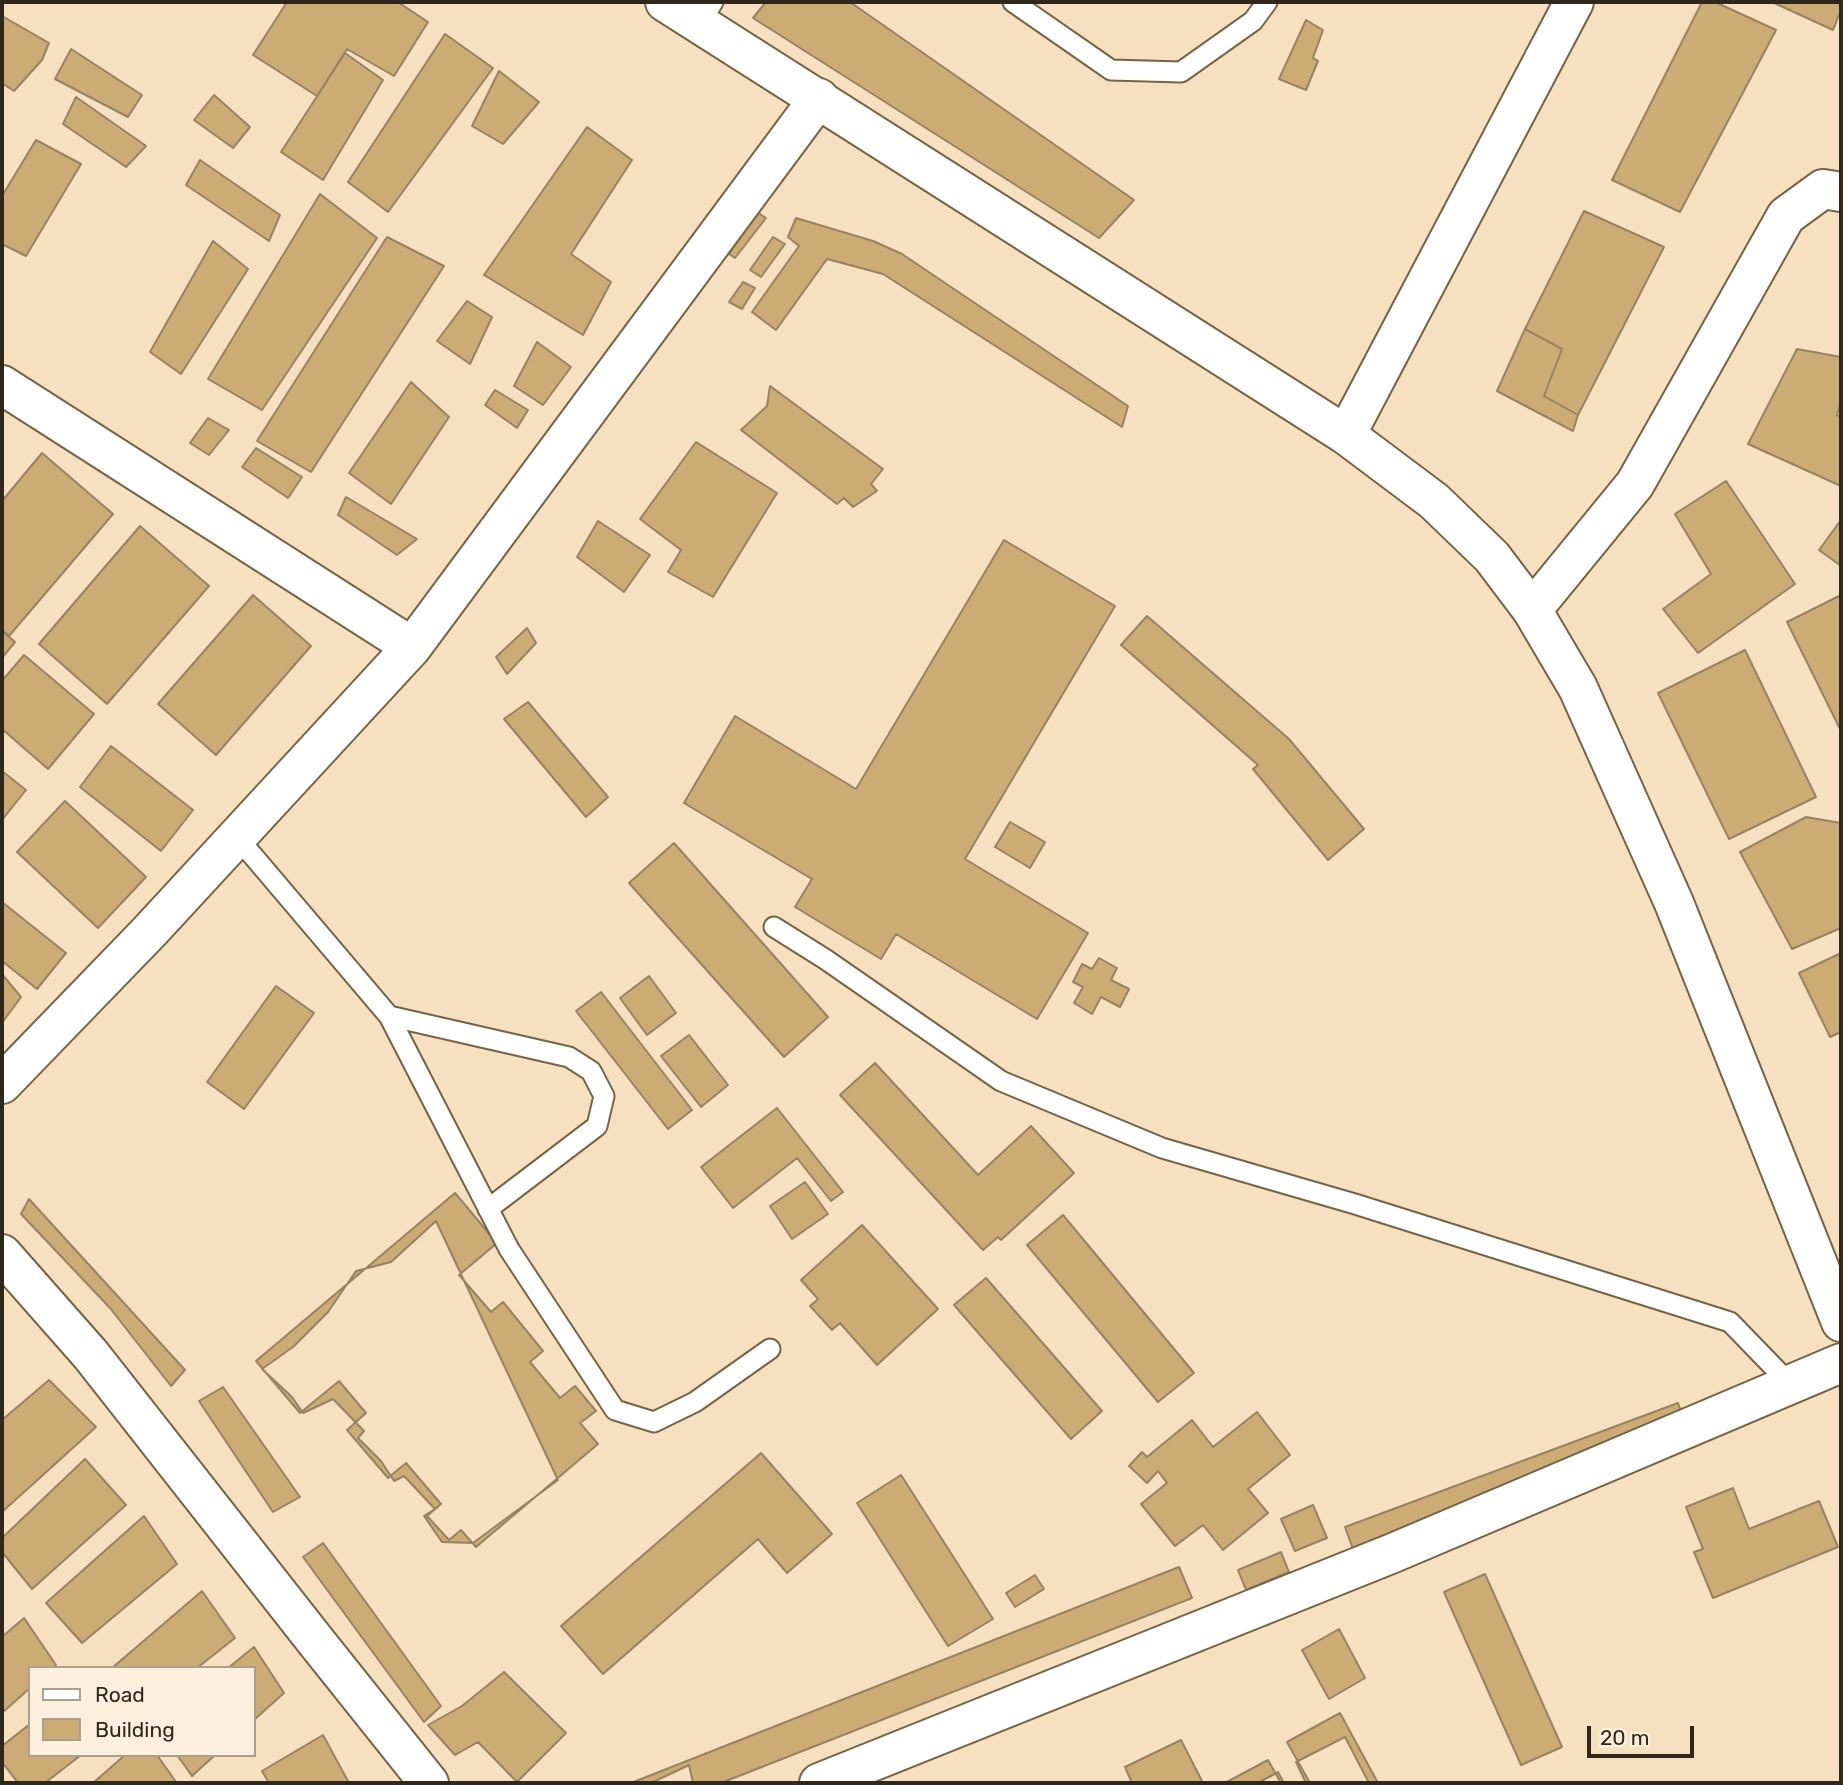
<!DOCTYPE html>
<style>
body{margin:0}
#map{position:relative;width:1843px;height:1785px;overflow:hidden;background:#f6e0bf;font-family:Rubik,sans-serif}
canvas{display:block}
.frame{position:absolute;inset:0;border:4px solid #2f271a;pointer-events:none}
.legend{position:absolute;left:28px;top:1666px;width:228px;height:91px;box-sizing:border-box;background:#fcefdb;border:2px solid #aa9f8e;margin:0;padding:9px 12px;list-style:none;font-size:21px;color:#2f271a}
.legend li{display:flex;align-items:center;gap:14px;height:35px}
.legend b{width:35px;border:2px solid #aa9f8e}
.scale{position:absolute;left:1587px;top:1726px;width:107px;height:32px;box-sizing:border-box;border:4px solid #2f271a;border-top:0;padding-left:9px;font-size:21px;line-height:24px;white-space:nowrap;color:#2f271a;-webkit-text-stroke:5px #fcefdb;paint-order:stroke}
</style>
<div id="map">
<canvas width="1843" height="1785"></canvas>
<div class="frame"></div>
<ul class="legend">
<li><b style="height:9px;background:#fff"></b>Road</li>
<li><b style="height:19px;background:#cdab74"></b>Building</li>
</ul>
<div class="scale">20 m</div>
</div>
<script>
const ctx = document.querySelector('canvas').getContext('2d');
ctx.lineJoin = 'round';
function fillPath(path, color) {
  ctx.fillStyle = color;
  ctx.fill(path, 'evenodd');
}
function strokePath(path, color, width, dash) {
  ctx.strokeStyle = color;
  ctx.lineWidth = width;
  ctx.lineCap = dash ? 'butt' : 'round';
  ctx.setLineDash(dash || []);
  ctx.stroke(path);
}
const building = new Path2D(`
 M287,2H398L428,22L394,76L347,49L317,96L253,55Z
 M766,2H850L1134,200L1099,238L753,18Z
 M1702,2H1715L1776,30L1680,212L1612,180Z
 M1772,2H1841V10L1833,30Z
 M2,16L49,43L42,60L14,91L2,83Z
 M1306,20L1323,30L1313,58L1318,61L1306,90L1279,79Z
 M445,34L493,68L388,212L348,182Z
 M71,49L142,95L128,117L55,79Z
 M345,53L383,80L323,180L281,152Z
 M499,71L539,102L503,144L472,126Z
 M214,95L250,127L233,148L194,120Z
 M76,97L146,146L126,167L63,124Z
 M587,127L632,160L571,254L611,282L583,335L484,275Z
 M36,140L81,164L26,256L2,244V196Z
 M200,160L280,215L269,241L186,185Z
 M320,194L377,238L262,410L208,379Z
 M1584,211L1664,247L1578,415L1544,396L1562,349L1525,329Z
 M757,212L766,218L735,258L729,254Z
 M796,218L873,241L902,254L1128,406L1122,427L883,274L827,259L776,330L752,312L799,246L788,237Z
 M387,237L444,266L311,472L257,441Z
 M773,237L785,244L761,277L750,270Z
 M213,241L248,269L181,374L150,352Z
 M743,282L755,288L742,309L729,302Z
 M467,301L492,317L470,364L437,341Z
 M1525,329L1562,349L1544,396L1578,415L1573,431L1497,391Z
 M537,342L571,367L543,405L514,386Z
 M1797,349L1841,357V402L1837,415L1841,418V486L1748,444Z
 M411,382L449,417L391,504L349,473Z
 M770,386L883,469L871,484L877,491L853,507L844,498L837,504L741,430L767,406Z
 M495,390L528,410L517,428L485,405Z
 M208,418L229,430L209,455L190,443Z
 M696,442L777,493L713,597L668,572L681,550L640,519Z
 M256,448L302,477L288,498L242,467Z
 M42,453L113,514L9,636L2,630V501Z
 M1726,481L1795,584L1698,653L1663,609L1711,574L1675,514Z
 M346,497L417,539L397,555L338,515Z
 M1841,520V566L1819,550Z
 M598,521L650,555L624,592L577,557Z
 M140,526L209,586L107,704L39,644Z
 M1004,540L1115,606L965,859L1088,933L1037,1019L896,934L881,959L795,907L812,879L684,803L735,716L856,789Z
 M253,595L311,646L216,755L158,704Z
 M1841,595V731L1787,622Z
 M1147,616L1289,739L1364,829L1328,860L1253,769L1258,765L1121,645Z
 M527,628L536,643L507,674L496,657Z
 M2,631L15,642L2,658Z
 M1745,650L1816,797L1729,839L1658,693Z
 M24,655L94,714L48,769L2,729V681Z
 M528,702L608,797L586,817L504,719Z
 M111,746L193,810L161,851L80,787Z
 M2,771L26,790L2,820Z
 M65,801L146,877L98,928L17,852Z
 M1806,817L1841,823V928L1792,949L1740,852Z
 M1010,822L1045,842L1030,868L995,847Z
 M674,843L828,1017L784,1057L629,883Z
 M2,902L66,953L37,989L2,961Z
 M1841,953V1032L1830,1037L1799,973Z
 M1099,958L1117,968L1111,980L1129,989L1120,1007L1101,997L1092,1014L1074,1003L1083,987L1073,982L1082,964L1092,969Z
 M2,974L21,997L2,1023Z
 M649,976L676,1013L647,1035L620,998Z
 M276,986L314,1013L244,1109L207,1082Z
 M601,992L692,1110L668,1129L576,1011Z
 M689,1035L728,1085L701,1107L661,1056Z
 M875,1063L978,1175L1031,1126L1074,1173L1001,1240L998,1237L983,1250L840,1095Z
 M777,1108L843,1192L831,1201L797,1158L733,1208L701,1167Z
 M805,1182L828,1214L792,1239L770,1206Z
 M455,1193L497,1243L459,1275L491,1312L503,1302L543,1351L530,1362L560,1398L575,1386L596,1411L580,1423L598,1444L476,1547L461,1530L449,1540L427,1516L441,1504L406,1463L388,1478L347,1430L366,1413L339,1381L300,1413L256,1361Z
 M29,1199L185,1370L171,1386L110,1308L21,1214Z
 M1063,1215L1194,1373L1158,1402L1027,1245Z
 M436,1221L558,1480L473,1543L442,1542L424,1516L435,1509L404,1476L394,1481L381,1461L358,1438L364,1431L333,1399L303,1413L292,1397L262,1369L293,1347L328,1312L356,1271L391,1262Z
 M862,1225L938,1309L877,1365L840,1323L832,1330L810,1306L818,1299L801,1280Z
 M986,1278L1102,1411L1071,1439L954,1305Z
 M49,1380L96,1427L2,1512V1420Z
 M223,1387L300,1497L273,1512L199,1401Z
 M1678,1403L1686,1425L1353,1549L1345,1527Z
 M1257,1412L1290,1455L1248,1489L1268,1513L1223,1550L1203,1525L1175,1546L1141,1504L1167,1483L1158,1471L1147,1483L1129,1466L1142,1452L1147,1457L1192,1420L1213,1447Z
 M761,1453L832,1534L787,1573L758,1539L603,1674L561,1626Z
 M85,1459L126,1505L32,1589L2,1552V1538Z
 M901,1475L993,1619L948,1646L857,1503Z
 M1733,1488L1749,1529L1819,1501L1838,1547L1713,1598L1694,1552L1703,1549L1686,1507Z
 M1313,1505L1327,1538L1295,1551L1281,1519Z
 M144,1516L177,1564L82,1643L46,1603Z
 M323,1543L441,1706L424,1722L303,1557Z
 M1281,1552L1289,1572L1246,1590L1238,1570Z
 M1179,1567L1192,1598L721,1783H631Z
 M1485,1574L1562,1747L1521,1765L1444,1592Z
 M1035,1575L1044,1589L1015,1607L1006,1593Z
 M202,1591L235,1638L197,1668H112Z
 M24,1618L56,1665L53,1668H30V1688L2,1713V1637Z
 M1339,1629L1365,1678L1329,1699L1302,1650Z
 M254,1647L284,1693L254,1720V1668H228Z
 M504,1672L566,1733L517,1782L478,1742L455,1755L428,1725L462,1706Z
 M1340,1713L1378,1783H1310L1287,1742Z
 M30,1724V1755H81L45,1783H18L2,1762V1746Z
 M323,1735L349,1783H269L262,1771Z
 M1345,1737L1369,1783H1306L1296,1762Z
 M1181,1740L1203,1783H1132L1125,1767Z
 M125,1755H157L176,1782L174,1783H93Z
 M177,1755H215L192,1776Z
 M1268,1760L1281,1783H1225Z
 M689,1765L693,1783H651Z
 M1278,1772L1284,1783H1258Z`);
fillPath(building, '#cdab74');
strokePath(building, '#968364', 2);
const lane = new Path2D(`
 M1013,2L1111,70L1181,72L1253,21L1267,2
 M700,23L713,2
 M237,837L389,1016L509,1249L615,1410L654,1422L695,1402L770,1349
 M774,927L825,959L1001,1081L1162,1148L1355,1204L1730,1322L1791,1385
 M389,1016L569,1057L591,1071L604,1096L597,1126L488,1209`);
const street = new Path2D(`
 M2,385L412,647
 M1346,435L1574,2
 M1532,610L1635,484L1786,216L1823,189L1841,192
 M2,1084L150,931L412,647L819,98
 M2,1254L91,1355L314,1639L429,1783
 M819,1783L1393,1553L1841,1363`);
const secondary = new Path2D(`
 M665,2L1346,435L1434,501L1492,557L1532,610L1578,688L1674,903L1841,1322`);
strokePath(lane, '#756345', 23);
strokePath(street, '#756345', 42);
strokePath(secondary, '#756345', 42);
strokePath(lane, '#fff', 19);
strokePath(street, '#fff', 38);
strokePath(secondary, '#fff', 38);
</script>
